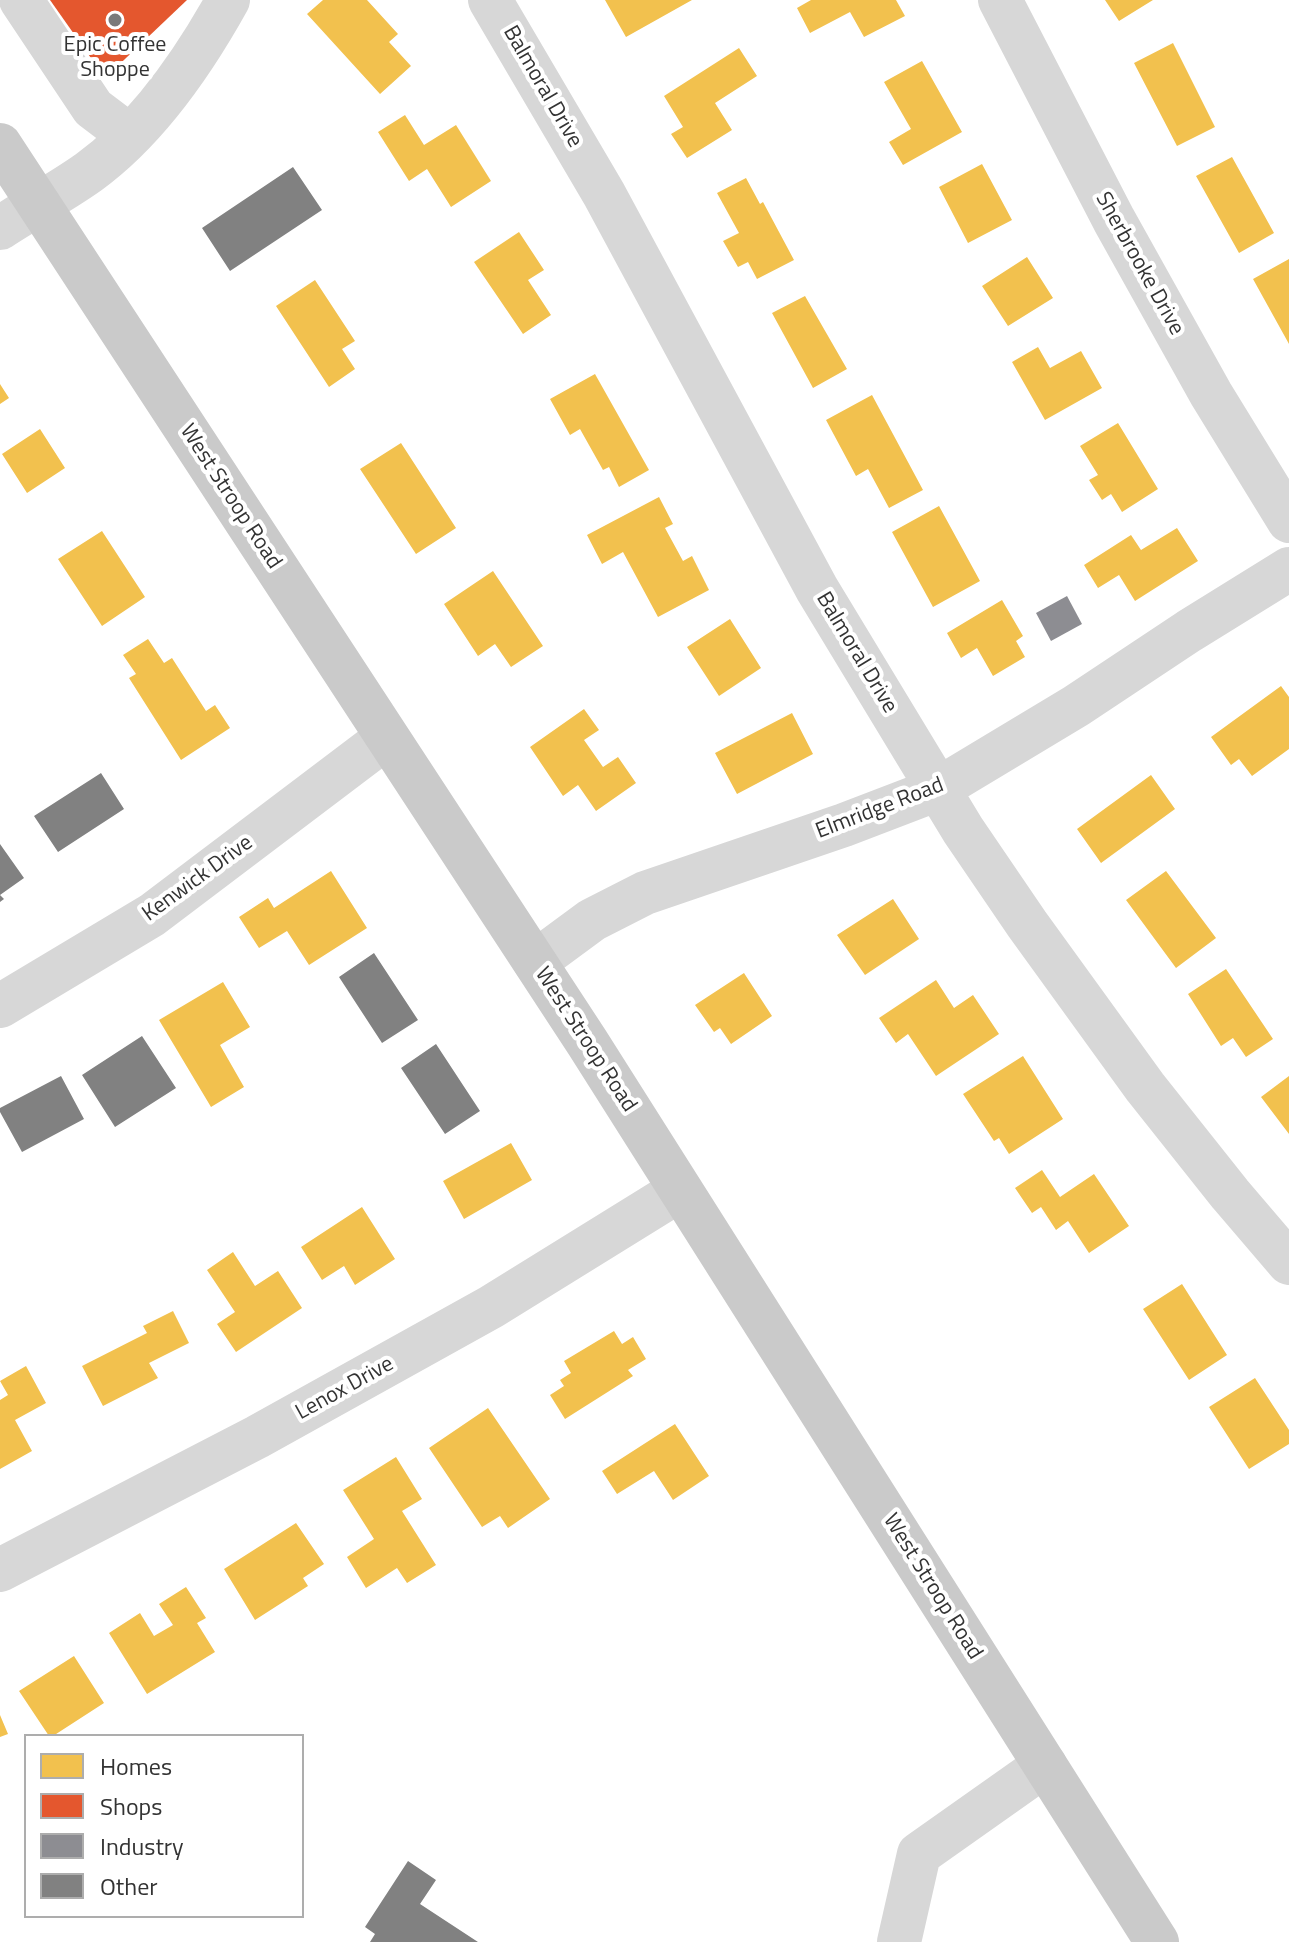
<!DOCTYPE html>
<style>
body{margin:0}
#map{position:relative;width:1289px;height:1942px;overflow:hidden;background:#fff;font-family:"Titillium Web",sans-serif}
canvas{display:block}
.legend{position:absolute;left:24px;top:1734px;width:280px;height:184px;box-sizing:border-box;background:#fff;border:2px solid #adadad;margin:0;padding:10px 14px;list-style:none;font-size:24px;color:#333}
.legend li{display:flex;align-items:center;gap:16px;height:40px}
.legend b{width:40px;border:2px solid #adadad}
</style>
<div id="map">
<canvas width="1289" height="1942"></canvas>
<ul class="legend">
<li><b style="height:22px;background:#f2c14e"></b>Homes</li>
<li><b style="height:22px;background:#e4572e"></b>Shops</li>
<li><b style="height:22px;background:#8d8d92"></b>Industry</li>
<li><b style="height:22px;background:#818181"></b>Other</li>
</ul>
</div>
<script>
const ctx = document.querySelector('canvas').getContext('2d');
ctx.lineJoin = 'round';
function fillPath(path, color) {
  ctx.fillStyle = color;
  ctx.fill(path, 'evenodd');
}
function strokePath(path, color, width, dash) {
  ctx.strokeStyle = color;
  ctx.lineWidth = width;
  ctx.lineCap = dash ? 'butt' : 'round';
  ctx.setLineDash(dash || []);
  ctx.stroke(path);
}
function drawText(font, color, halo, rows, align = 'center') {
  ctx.font = font + ' "Titillium Web",sans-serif';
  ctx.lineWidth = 8;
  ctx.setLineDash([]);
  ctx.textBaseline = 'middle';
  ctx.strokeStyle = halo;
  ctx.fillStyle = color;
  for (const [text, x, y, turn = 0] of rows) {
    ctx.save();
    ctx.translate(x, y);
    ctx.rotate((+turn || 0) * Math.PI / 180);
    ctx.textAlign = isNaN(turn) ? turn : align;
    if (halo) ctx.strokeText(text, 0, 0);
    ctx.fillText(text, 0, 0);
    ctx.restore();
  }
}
fillPath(new Path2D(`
 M323,0H367L398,34L389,42L411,66L380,94L307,14Z
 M605,0H692L626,37Z
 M811,0H896L905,16L864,37L850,12L810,33L797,8Z
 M1105,0H1153L1119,21Z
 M1173,43L1215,127L1177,146L1134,63Z
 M739,48L757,76L715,103L732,130L687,158L671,134L683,127L664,96Z
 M922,61L962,132L903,165L889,142L911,129L884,82Z
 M405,115L424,145L456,125L491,181L451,207L427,169L409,181L378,132Z
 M1232,157L1274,233L1239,253L1196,176Z
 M982,164L1012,220L968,243L939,187Z
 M746,178L760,204L763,202L794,260L757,279L748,262L738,267L723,241L739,233L717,193Z
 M519,232L544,270L528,280L551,315L523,334L474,262Z
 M1027,257L1053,298L1008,326L982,286Z
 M1289,259V344L1253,279Z
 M315,280L355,341L342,349L355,369L329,387L276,306Z
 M805,296L847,369L813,388L772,313Z
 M1038,347L1050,368L1081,351L1102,388L1045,420L1012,362Z
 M595,374L649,470L619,487L609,467L603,470L580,429L570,435L550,399Z
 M0,384L9,398L0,404Z
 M872,395L923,490L889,508L868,469L856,476L826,420Z
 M1118,423L1158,489L1122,512L1111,494L1102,500L1089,480L1098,475L1080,446Z
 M40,429L65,468L27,493L2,454Z
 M401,443L456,528L416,554L360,469Z
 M659,497L673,524L665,528L683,561L692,556L709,590L658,617L623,552L602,564L587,535Z
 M939,506L980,581L933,607L892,532Z
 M1177,528L1198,561L1135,601L1119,575L1098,588L1084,565L1131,535L1141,550Z
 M102,531L145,597L102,626L58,559Z
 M493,571L543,646L511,667L495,644L478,656L444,604Z
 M1002,600L1023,636L1016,641L1025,657L993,676L977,648L961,658L947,633Z
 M730,619L761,668L719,696L687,647Z
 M148,639L164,663L172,658L206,711L215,705L230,728L181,760L129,678L136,674L123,655Z
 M1281,686L1289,697V749L1252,776L1239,759L1231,765L1211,737Z
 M584,709L599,730L584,740L603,767L618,757L636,783L596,811L578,785L563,796L530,747Z
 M792,713L813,754L737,794L715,753Z
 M1151,775L1175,809L1101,863L1077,829Z
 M331,871L367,928L309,965L287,931L259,948L239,917L268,898L274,908Z
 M1166,871L1216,938L1176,968L1126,900Z
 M893,899L919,939L865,975L837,935Z
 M1226,969L1273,1039L1246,1057L1233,1038L1221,1046L1188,994Z
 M744,973L772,1016L731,1044L720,1028L714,1032L695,1005Z
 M936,980L954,1008L973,995L999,1034L936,1076L908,1034L896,1043L879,1018Z
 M223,982L250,1027L220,1045L244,1087L211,1107L159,1020Z
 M1023,1056L1063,1119L1009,1154L999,1138L994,1141L963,1094Z
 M1289,1076V1134L1261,1097Z
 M511,1143L532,1180L464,1219L443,1181Z
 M1042,1170L1060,1197L1094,1174L1129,1226L1089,1253L1068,1221L1056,1230L1041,1207L1032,1213L1015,1188Z
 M362,1207L395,1259L355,1285L344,1266L322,1280L301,1247Z
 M233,1252L255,1286L278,1271L302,1308L236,1352L217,1324L235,1312L207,1270Z
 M1182,1284L1227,1355L1189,1380L1143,1309Z
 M173,1311L189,1343L149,1363L158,1378L103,1406L82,1366L147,1333L143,1326Z
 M614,1331L622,1344L633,1337L646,1359L628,1370L633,1376L565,1419L550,1395L564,1386L560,1380L571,1373L564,1361Z
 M26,1366L46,1403L15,1420L32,1451L0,1469V1400L8,1395L0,1381Z
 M1255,1378L1289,1430V1444L1249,1469L1209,1407Z
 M488,1408L550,1499L508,1528L500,1516L482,1527L429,1448Z
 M675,1424L709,1476L673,1500L654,1471L617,1494L602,1471Z
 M396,1457L422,1499L402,1511L436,1565L407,1583L397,1568L366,1588L347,1557L374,1539L343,1490Z
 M296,1523L324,1564L303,1578L308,1586L255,1620L224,1569Z
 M186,1587L206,1618L197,1623L215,1652L147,1694L109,1633L140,1613L154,1636L173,1625L159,1604Z
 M74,1656L104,1703L53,1736H49L19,1691Z
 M0,1715L8,1734L0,1737Z`), '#f2c14e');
fillPath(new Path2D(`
 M50,0H187L105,78Z`), '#e4572e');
fillPath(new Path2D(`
 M1067,596L1082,624L1051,641L1036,613Z`), '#8d8d92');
fillPath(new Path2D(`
 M293,167L322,210L230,271L202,228Z
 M101,773L124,809L58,852L34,816Z
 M0,844L24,878L0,895L4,899L0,902Z
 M374,953L418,1020L382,1043L339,977Z
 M142,1036L176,1088L115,1127L82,1075Z
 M436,1044L480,1111L445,1134L401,1068Z
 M61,1076L84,1119L22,1152L0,1112V1108Z
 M408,1861L436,1880L420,1904L478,1942H370L375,1934L365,1927Z`), '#818181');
strokePath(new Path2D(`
 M21,0L93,108L130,136
 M490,0L604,194L817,589L963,830L1027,924L1145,1087L1230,1194L1289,1263
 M1000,0L1114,220L1211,394L1289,521
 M0,228C29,209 61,192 89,172C148,129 193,63 228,0
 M535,962L592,920L645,893L844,825L938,789L1076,706L1189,631L1289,569
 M0,1006L152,915L386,738
 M0,1570L257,1437L491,1307L680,1190
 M899,1942L919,1854L1045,1765`), '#d7d7d7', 44);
strokePath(new Path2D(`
 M0,145L587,1042L1157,1942`), '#cacaca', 44);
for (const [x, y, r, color] of [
 [115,20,8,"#7a7a7a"]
]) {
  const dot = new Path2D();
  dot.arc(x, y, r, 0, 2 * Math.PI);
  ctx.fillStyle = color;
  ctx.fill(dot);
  strokePath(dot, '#fff', 3);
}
drawText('22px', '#333', '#fff', [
 ["Epic Coffee",115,46],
 ["Shoppe",115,71]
]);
drawText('22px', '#333', '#fff', [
 ["Balmoral Drive",542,87,60],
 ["Sherbrooke Drive",1139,264,61],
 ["West Stroop Road",230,497,57],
 ["Balmoral Drive",856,653,59],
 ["Elmridge Road",880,809,-21],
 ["Kenwick Drive",198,879,-36],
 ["West Stroop Road",585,1040,57],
 ["Lenox Drive",345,1389,-29],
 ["West Stroop Road",932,1587,58]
]);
</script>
